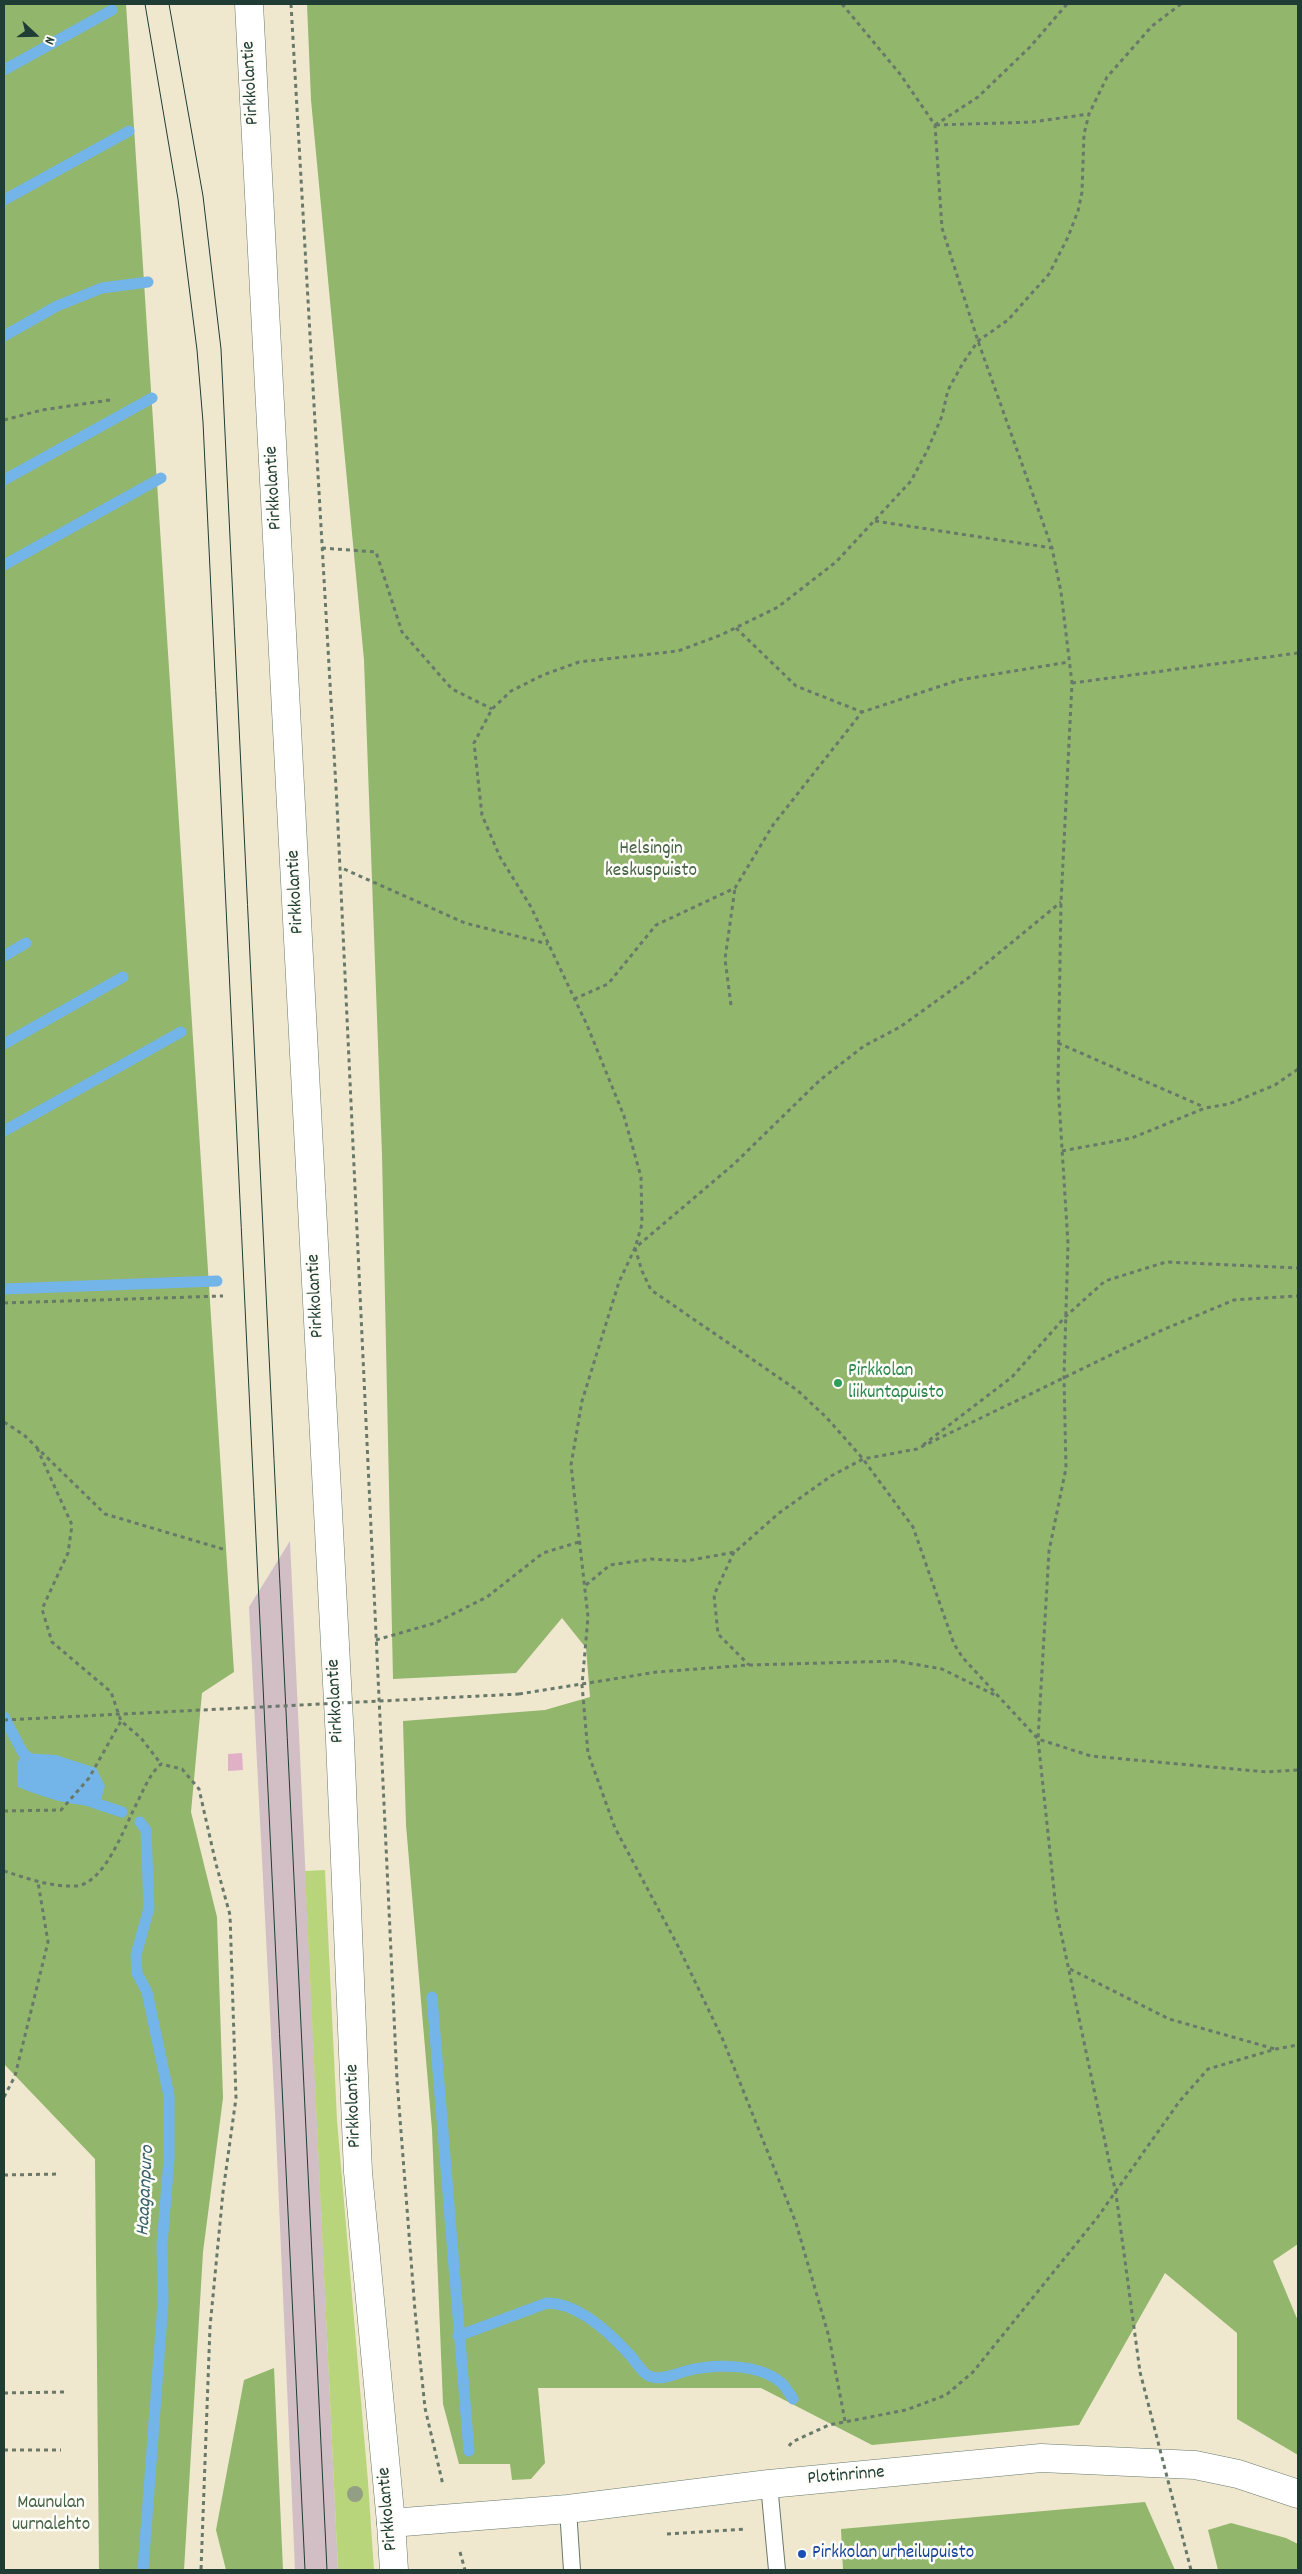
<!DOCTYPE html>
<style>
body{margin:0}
#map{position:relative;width:1302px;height:2574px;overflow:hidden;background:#efe8cf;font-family:Dekko,sans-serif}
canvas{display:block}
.frame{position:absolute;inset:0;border:5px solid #1f3d34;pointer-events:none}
.north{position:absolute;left:10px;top:10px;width:50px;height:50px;-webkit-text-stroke:4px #fdfcf7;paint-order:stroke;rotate:111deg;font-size:14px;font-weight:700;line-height:20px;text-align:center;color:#1f3d34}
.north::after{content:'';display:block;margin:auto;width:18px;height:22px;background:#1f3d34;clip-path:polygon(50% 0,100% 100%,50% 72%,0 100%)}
</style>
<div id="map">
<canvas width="1302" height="2574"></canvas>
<div class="frame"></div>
<div class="north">N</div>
</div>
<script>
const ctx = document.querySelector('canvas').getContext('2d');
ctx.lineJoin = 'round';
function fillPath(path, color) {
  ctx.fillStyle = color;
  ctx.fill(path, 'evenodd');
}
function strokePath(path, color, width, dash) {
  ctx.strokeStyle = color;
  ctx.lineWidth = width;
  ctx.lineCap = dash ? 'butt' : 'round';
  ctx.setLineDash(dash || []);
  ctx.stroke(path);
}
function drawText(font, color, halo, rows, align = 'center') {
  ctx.font = font + ' Dekko,sans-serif';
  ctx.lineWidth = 5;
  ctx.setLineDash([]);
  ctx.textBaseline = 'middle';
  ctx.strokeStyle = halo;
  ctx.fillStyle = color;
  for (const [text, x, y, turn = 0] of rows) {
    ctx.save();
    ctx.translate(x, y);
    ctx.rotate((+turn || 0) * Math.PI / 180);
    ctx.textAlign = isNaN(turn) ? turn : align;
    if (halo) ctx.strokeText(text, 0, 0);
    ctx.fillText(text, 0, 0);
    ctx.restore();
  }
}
fillPath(new Path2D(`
 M290,1541L338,2570H295L275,2112L249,1607Z`), '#d2bec5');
fillPath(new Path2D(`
 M325,1870L337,2120L368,2482L374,2570H338L305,1871Z`), '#b8d57c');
fillPath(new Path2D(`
 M4,4H126L234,1672L202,1693L191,1812L217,1917L223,2098L203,2252L184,2570H99L95,2159L4,2064Z
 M307,4H1298V2244L1273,2261L1298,2321V2455L1237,2419V2333L1165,2273L1079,2425L872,2445L761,2388H538L545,2463L531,2479L512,2480L510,2464H459L443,2404L432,2130L406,1825L403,1721L545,1710L590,1697L586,1648L562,1618L516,1673L393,1679L382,1155L364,660L311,100Z
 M274,2368L283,2570H226L216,2530L244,2380Z
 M1145,2502L1175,2570H843L841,2529Z
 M1231,2523L1286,2538L1298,2544V2570H1218L1208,2530Z`), '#92b66c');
fillPath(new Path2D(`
 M23,1753L56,1755L96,1768L105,1786L99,1806C70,1806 45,1798 18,1787L17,1763Z`), '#73b5e8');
strokePath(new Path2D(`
 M4,70L112,10
 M4,200L129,131
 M4,336L57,306L102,288L148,282
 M4,480L152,398
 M4,565L161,478
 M4,956L26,943
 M4,1044L123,977
 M4,1131L181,1032
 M4,1289L217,1281
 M4,1717L23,1753L33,1762
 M86,1800L122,1812
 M140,1822L146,1830L149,1908L136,1955L137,1973L147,1992L169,2096V2159L162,2245L163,2302L143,2570
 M432,1997L469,2451
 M458,2336L547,2303C578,2303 609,2332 629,2354C635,2360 642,2373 649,2376C661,2381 675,2374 686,2371C713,2364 756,2363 779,2381C785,2385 789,2393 793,2399`), '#73b5e8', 11);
fillPath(new Path2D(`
 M242,1753L243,1770L228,1771V1754Z`), '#dfb0c6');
const lane = new Path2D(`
 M769,2484L777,2570
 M568,2509L572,2570`);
const street = new Path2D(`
 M391,2523L568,2509L769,2484L1041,2458L1195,2465L1238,2474L1298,2494`);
const secondary = new Path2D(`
 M249,4L340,1740L358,2172L391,2523L394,2570`);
strokePath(lane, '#68796a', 18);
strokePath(street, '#68796a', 29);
strokePath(secondary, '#68796a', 29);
strokePath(new Path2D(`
 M291,4L337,805L397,2080L415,2311L425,2408L443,2485
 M842,4L900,74L935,125L942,228L978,341L1052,548L1061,592L1072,683L1061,902L1058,1084L1068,1244L1064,1377L1066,1468L1049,1551L1038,1739L1056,1909L1116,2194L1140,2372
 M1181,4L1152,26L1107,77L1089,114L1084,134L1082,192L1078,211L1068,237L1049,274L1008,320L978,341L963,363L948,390L942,416L927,451L911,481L836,562L778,607L721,635L678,651L579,662L543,675L511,691L492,709L474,743L482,815L500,857L531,907L549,945L587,1025L624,1116L641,1177L642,1224L635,1248L642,1271L651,1290L797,1390L826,1417L863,1459L913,1527L954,1644L963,1658L1038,1739L1091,1756L1267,1772L1298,1770
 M935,125L978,97L1030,47L1067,4
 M936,125L1032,122L1089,114
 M4,420L42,410L110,400
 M875,521L1052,548
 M322,548L376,552L402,632L452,689L492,709
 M736,628L796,686L862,712
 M1072,683L1298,653
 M344,869L465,923L548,944
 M574,999L608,984L656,925L735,888L773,825L862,712L959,680L1069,662
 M731,1005L725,959L735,888
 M1058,1043L1204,1107
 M1062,1151L1132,1138L1205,1108L1229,1104L1275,1085L1298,1069
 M4,1303L223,1296
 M4,1422L24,1435L105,1514L226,1550
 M923,1445L1012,1377L1065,1317L1105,1281L1166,1262L1298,1268
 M37,1448L72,1525L68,1553L42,1609L52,1642L111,1692L121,1721L141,1738L161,1764
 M734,1552L714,1595L718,1634L749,1665
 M586,1585L610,1565L651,1559L686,1561L735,1552L779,1513L831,1476L863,1459L917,1449L1160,1331L1234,1300L1298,1296
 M376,1640L435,1623L487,1597L543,1553L579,1542
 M519,1694L657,1672L749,1665L896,1661L942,1669L997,1696
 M4,1811L61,1810L89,1778L121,1721
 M4,1871C26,1878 50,1887 75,1886C105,1885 125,1825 137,1803C144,1789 149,1775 161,1764L182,1769L199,1789L216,1864L230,1915L236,2098L223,2192L210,2327L201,2570
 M1070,1969L1169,2019L1275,2049
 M4,2097L15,2076L48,1942L38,1882
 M4,2175L59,2174
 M4,2393L65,2392
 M845,2421L829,2337L796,2223L723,2040L678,1946L615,1828L588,1753L582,1685L588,1617L571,1465L582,1401L619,1282L635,1248L734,1164L820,1080L864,1046L900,1027L971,976L1061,902
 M789,2446L792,2442L829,2425L906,2410L946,2395L973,2372L1097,2218L1179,2102L1208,2069L1276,2049L1298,2045
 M4,2450H61
 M667,2534L745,2529
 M460,2552L465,2570`), '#68796a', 3, [4, 4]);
strokePath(lane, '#fff', 16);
strokePath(street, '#fff', 28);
strokePath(secondary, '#fff', 28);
strokePath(new Path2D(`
 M145,4L178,199L197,350L203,422L305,2570
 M169,4L203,196L221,349L327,2570`), '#1f3d34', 1);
strokePath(new Path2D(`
 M4,1720L519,1694
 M1140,2372L1191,2570`), '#68796a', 3, [4, 4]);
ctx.fillStyle = '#929f84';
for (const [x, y] of [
 [355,2494]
]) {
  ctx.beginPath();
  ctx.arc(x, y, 8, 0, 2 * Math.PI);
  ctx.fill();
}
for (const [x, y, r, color] of [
 [838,1383,5,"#2e9e5b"],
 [802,2554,5,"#1a4fb4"]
]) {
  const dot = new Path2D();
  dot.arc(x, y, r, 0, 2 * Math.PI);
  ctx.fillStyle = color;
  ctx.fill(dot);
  strokePath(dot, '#fdfcf7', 2);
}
drawText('19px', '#1f3d34', '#fdfcf7', [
 ["Pirkkolantie",252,83,-93],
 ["Pirkkolantie",275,488,-93],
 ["Pirkkolantie",297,892,-93],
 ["Pirkkolantie",317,1296,-93],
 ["Pirkkolantie",337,1701,-93],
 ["Pirkkolantie",355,2106,-92],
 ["Plotinrinne",846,2477,-5],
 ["Pirkkolantie",389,2509,-95]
]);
drawText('19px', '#456346', '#fdfcf7', [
 ["Helsingin",651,850],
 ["keskuspuisto",651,872],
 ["Maunulan",51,2504],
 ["uurnalehto",51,2526]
]);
drawText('19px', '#27864d', '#fdfcf7', [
 ["Pirkkolan",848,1372],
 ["liikuntapuisto",848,1394]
], 'left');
drawText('19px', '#164399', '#fdfcf7', [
 ["Pirkkolan urheilupuisto",812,2554]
], 'left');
drawText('italic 20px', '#38616a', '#fdfcf7', [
 ["Haaganpuro",147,2191,-87]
]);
</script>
